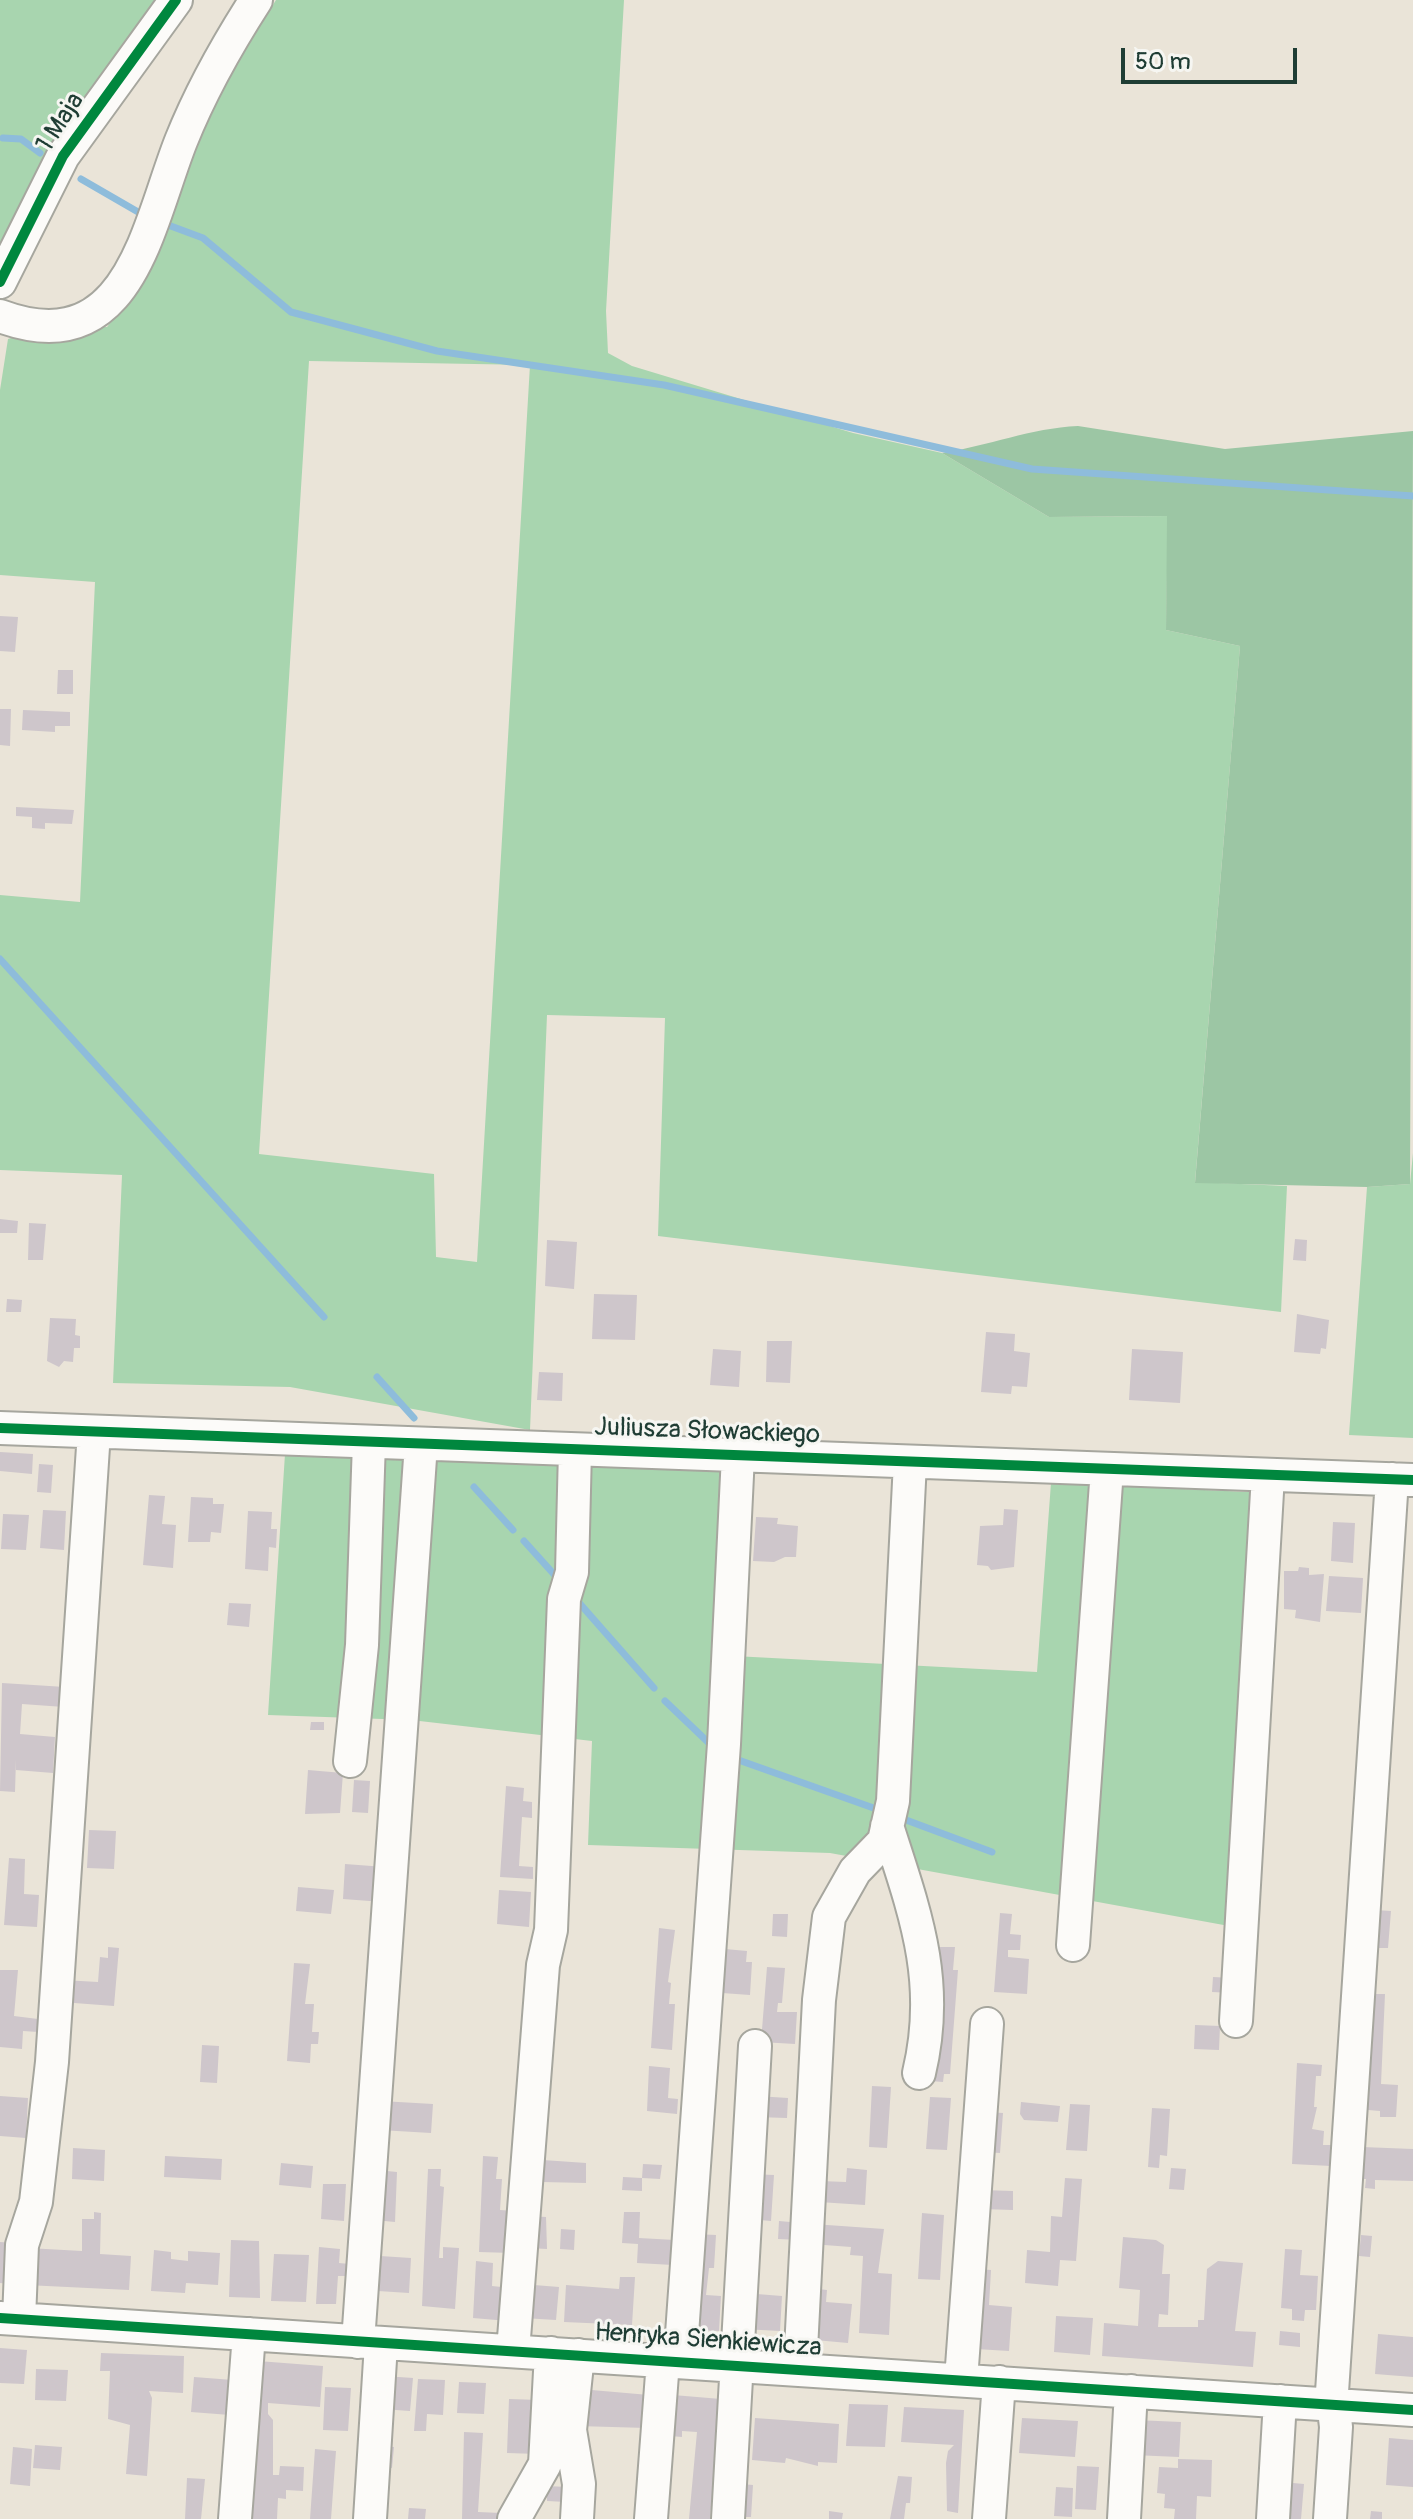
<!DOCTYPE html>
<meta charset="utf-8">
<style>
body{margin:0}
#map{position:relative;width:1413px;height:2519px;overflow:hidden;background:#eae4d8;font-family:Pangolin,sans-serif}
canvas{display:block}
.scale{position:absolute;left:1121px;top:48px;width:176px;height:36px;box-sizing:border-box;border:4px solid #1f3d34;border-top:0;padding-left:10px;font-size:24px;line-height:28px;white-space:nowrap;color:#1f3d34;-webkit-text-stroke:6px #f6f6f2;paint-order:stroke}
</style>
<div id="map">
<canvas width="1413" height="2519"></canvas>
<div class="scale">50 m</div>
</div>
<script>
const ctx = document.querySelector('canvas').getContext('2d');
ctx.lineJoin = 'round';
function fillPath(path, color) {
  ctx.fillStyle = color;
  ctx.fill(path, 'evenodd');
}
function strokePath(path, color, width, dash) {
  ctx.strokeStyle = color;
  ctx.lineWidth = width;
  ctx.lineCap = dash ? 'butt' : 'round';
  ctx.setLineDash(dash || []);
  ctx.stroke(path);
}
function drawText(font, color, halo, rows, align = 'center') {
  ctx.font = font + ' Pangolin,sans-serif';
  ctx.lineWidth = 6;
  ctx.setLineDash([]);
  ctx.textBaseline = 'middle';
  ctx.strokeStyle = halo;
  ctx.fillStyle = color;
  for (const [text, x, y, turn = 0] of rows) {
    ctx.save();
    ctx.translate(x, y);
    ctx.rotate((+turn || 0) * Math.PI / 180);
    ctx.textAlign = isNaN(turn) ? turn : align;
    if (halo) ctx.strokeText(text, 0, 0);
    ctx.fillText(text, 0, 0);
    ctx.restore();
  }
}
fillPath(new Path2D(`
 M0,0H163L0,248Z
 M276,0H624L606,311L608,353L632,366L853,433L942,453L1049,517L1168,516L1166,630L1240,646L1195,1182L1287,1186L1281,1312L658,1236L665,1018L547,1015L530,1430L290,1387L113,1383L122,1175L0,1170V895L80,902L95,582L0,575V390L8,339L50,325L107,327L145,280L206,114ZM309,361L530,365L477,1262L436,1257L434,1174L259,1154Z
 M1413,1153V1438L1349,1435L1367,1187L1410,1184Z
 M285,1454L740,1471L734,1656L1037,1672L1051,1483L1270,1493L1240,1928L830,1853L588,1845L592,1741L411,1720L268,1715Z`), '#a8d5af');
fillPath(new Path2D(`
 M1078,426L1225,449L1413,431L1410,1184L1367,1187L1195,1183L1240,646L1166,630L1167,516L1049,517L942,453C988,446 1031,428 1078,426Z`), '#9cc6a4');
strokePath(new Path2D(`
 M3,138L21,139L40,153
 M81,179L145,216
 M160,222L203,238L291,312L437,351L664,385L1032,469L1413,496
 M0,959L324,1317
 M377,1377L414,1418
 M474,1487L513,1530
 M524,1541L560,1581
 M574,1597L654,1688
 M665,1701L712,1746
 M730,1757L882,1811
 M898,1817L992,1852`), '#8ebcdb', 7);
fillPath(new Path2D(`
 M0,616L18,617L15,652L0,651Z
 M58,670H73V694H57Z
 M0,709H11L10,746L0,745Z
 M23,710L70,712V726H55V732L22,730Z
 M16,807L74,810L72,824L45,823V829L32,828V817L16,816Z
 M0,1219L18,1221L17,1233H0Z
 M29,1223L46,1224L43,1260H28Z
 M1295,1239L1307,1240L1306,1261L1293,1260Z
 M547,1240L577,1242L574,1289L545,1286Z
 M594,1294L637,1295L635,1340L592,1339Z
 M7,1299L22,1300L21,1312H6Z
 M1297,1314L1329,1320L1326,1349L1321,1348L1320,1354L1294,1352Z
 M50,1318L76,1319L75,1335L80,1336V1348H74L73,1362L64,1361L59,1367L47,1361Z
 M986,1332L1015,1334L1014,1351L1030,1353L1027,1387L1012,1386L1011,1394L981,1392Z
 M767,1341H792L790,1383L766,1382Z
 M713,1349L741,1351L739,1387L710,1385Z
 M1132,1349L1183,1352L1180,1403L1129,1400Z
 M539,1372L563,1373L562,1401L537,1400Z
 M0,1452L33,1454L32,1474L0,1471Z
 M39,1464L53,1465L51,1493L37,1492Z
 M149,1495L165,1496L162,1524L176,1525L173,1568L143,1565Z
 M191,1497L213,1498V1504H224L221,1533L211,1532L210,1542H188Z
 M1004,1509L1018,1510L1014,1567L991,1570L988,1566L977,1565L980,1526L1003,1525Z
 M43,1510L66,1511L64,1550L40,1548Z
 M248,1511L272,1512L271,1529H277L276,1548L269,1547L268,1571L245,1569Z
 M3,1514L29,1515L26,1550L1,1549Z
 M756,1517L778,1518L777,1524L798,1526L796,1557H785L774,1562L753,1561Z
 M1333,1522L1355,1523L1353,1563L1331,1561Z
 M1299,1567L1309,1568V1575L1324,1574L1320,1622L1295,1618L1296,1610L1284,1609V1571H1298Z
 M1329,1576L1363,1578L1361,1613L1326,1611Z
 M229,1603L251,1604L249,1627L227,1625Z
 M2,1683L65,1687L64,1707L22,1704L20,1734L55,1737L53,1773L16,1770V1759L15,1792L0,1791Z
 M311,1722H324V1730H310Z
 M308,1770L343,1773L340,1813L305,1814Z
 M354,1780L370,1781L368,1813L352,1812Z
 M506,1786L524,1788L523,1801L532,1802V1818L522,1817L519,1866L533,1867V1879L500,1877Z
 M89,1830L116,1831L114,1869L87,1868Z
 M9,1858L25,1859L24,1894L39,1895L37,1927L4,1925Z
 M345,1864L385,1867L383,1902L343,1899Z
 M298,1887L334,1890L331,1914L296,1911Z
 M499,1890L531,1892L529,1927L497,1924Z
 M1375,1910L1391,1911L1388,1948H1373Z
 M1000,1913L1012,1914L1010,1934L1021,1935L1020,1950H1008V1957L1029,1959L1027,1994L994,1992Z
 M773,1914H788L787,1937L772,1936Z
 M659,1928L675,1930L668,1982L671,1983L669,2004H675L672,2050L651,2048Z
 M108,1947L119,1948L114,2006L61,2002L63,1980L98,1982L100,1957L108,1958Z
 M939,1947H955L953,1970H958L950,2074H944L943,2082L930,2081Z
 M725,1949L747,1951L746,1962H752L750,1995L722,1993Z
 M294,1963L310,1964L305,2004H314L312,2032H319L318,2044H311L310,2063L287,2061Z
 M767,1967L785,1968L782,2003H778L777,2012H797L795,2044L761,2042Z
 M0,1970H18L14,2016L38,2019V2032L23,2031L22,2049L0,2047Z
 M1213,1977L1232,1978L1231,1993L1212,1992Z
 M1374,1994H1385L1381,2084L1398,2085L1396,2117H1380V2111L1368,2110V2101L1364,2100L1368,2016H1373Z
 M1195,2025L1220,2026L1219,2050L1194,2049Z
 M202,2045L219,2046L217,2083L200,2082Z
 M1297,2063L1322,2065L1321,2076H1316L1314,2107H1317L1312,2129L1324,2131L1323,2145H1332L1331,2166L1292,2164Z
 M649,2066L670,2068L668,2098L678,2099L677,2114L647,2111Z
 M872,2086L891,2087L887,2148L869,2147Z
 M0,2096L28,2098L26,2138L0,2136Z
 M757,2096L788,2098L787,2118L756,2117Z
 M930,2097L951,2098L947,2150L926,2149Z
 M381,2101L433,2104L431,2133L380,2130Z
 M1021,2102L1060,2106L1058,2122L1024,2120L1020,2114Z
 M1070,2104L1090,2105L1087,2151L1066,2150Z
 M1152,2108L1170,2109L1167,2156L1160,2155L1159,2168L1148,2167Z
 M987,2112L1003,2113L1000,2153L984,2152Z
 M1362,2147L1413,2149V2181L1375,2180V2189L1365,2188L1366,2179H1360Z
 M73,2148L105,2150L104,2181L72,2179Z
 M165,2156L222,2159L221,2180L164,2177Z
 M483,2156L498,2157L496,2179H502L500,2210L515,2211L512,2253L479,2252Z
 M543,2160L586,2163V2183L542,2182Z
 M281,2163L313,2166L311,2188L279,2185Z
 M643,2164L662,2165L660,2179L642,2178Z
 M847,2168L867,2170L865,2205L819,2202L820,2181L846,2182Z
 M1171,2168L1186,2169L1184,2190L1169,2189Z
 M428,2169H441L440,2186L444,2187L439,2258H443V2247L459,2248L455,2309L422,2306Z
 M377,2170L397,2172L395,2222L374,2220Z
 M752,2174L774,2175L771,2221L749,2219Z
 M623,2177L642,2178V2191L622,2190Z
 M1065,2178L1082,2179L1076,2261L1060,2260L1058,2286L1025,2283L1027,2250L1050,2252L1051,2216L1062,2217Z
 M323,2184H346L344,2221L321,2219Z
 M982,2190L1013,2191V2210L981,2209Z
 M94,2212L101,2213L100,2254L131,2256L129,2290L26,2285L28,2248L82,2251V2219H94Z
 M624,2212H640L639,2238L675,2240L673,2265L637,2263L638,2244L622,2243Z
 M922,2213L944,2215L940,2280L918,2279Z
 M530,2216L546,2217L547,2249L528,2248Z
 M779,2221L801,2223L800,2240L778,2239Z
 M813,2224L884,2229L878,2273L892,2274L889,2335L859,2333L863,2256L850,2255L851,2247L811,2244Z
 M561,2229L575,2230L574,2250L560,2249Z
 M695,2234L716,2235L714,2268H709L706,2295L721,2296L719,2331L687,2330Z
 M1361,2235L1372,2236L1370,2257L1359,2256Z
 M1123,2237L1156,2240L1164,2245L1162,2274H1170L1168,2315L1159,2314L1158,2327H1198V2320H1204L1207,2269L1218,2261L1243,2263L1235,2331L1256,2332L1253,2367L1102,2356L1104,2323L1138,2326L1140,2290L1119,2288Z
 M231,2240L259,2241L260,2298L229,2297Z
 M0,2242L14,2243L12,2284L0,2283Z
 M319,2247L340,2249L339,2263L350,2264V2276H338L336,2304H316Z
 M1285,2249L1302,2250L1300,2275L1318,2276L1316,2310H1305L1304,2321L1292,2320V2309L1281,2308Z
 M154,2250L171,2252V2259L188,2261V2251L220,2253L218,2285L186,2283L185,2293L151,2291Z
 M274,2254L309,2255L306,2302L271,2301Z
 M380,2256L411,2258L409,2293L378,2291Z
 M476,2261L493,2263L492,2286L511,2288L508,2321L473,2318Z
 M977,2269L991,2270L989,2305L1012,2307L1009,2351L976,2349Z
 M620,2277H635L632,2325L564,2322L566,2285L619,2289Z
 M534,2285L559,2287L556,2320L523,2318Z
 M809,2288L827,2290L826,2302L852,2304L848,2343L804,2339Z
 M744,2293L782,2296L780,2331L742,2329Z
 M1056,2316L1093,2318L1090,2355L1054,2352Z
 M1280,2331L1300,2333V2347L1279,2345Z
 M1378,2334L1413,2337V2377L1375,2374Z
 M0,2348L27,2350L24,2384L0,2383Z
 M101,2353L184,2356L183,2393L149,2391L152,2398L147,2476L126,2474L130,2425L108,2419L110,2371H100Z
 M258,2361L323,2366L320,2407L268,2403V2414L273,2420V2475H279L280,2466L304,2467L303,2491L286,2490V2499L278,2498L277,2519H248Z
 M36,2369L68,2370L66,2401L35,2400Z
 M384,2376L413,2378L410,2411L382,2409Z
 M194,2377L233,2380L230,2415L191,2412Z
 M418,2379L445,2380L443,2415L427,2414L426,2431H414Z
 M459,2382L486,2383L484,2414L457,2413Z
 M325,2387L351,2388L348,2431L323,2430Z
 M580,2389L649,2395L647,2428L577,2426Z
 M673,2395L721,2399L710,2519H689L697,2432L682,2431V2437L670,2436Z
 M509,2399L540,2400L537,2454L507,2453Z
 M849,2404L888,2405L885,2447L846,2446Z
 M904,2407L964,2410L958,2513L947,2511L946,2463L948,2451L954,2445L901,2442Z
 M755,2418L839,2424L837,2463L818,2462V2466L786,2458L785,2463L752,2460Z
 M1022,2418L1078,2421L1075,2457L1019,2453Z
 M1135,2420L1181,2422L1179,2457L1133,2455Z
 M464,2432L483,2433L478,2512L501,2513L500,2519H462Z
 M1389,2438L1413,2440V2487L1386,2485Z
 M35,2445L62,2447L60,2470L33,2468Z
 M379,2446L394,2447L392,2468L378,2467Z
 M13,2447L32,2449L30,2486L10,2484Z
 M315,2449L336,2451L331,2519H310Z
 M1178,2459L1212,2460L1211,2497L1197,2496L1196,2519H1174L1175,2509L1164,2508L1165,2494L1157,2493L1159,2467L1178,2468Z
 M1077,2466L1099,2467L1096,2510L1075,2509Z
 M898,2476L912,2477L910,2503H906L904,2519H890Z
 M187,2478L205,2479L201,2519H185Z
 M1282,2482L1304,2484L1301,2519H1279Z
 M732,2483L753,2485L751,2517H740Z
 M547,2486L567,2487L566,2502L547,2501Z
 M1056,2487L1073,2488L1072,2517L1054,2516Z
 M409,2508L426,2509L425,2519H408Z
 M829,2511L843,2513L842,2519H829Z
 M1371,2511L1382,2512V2519H1370Z`), '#cec6cb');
const minor = new Path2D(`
 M0,282L63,156L176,0
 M0,316C129,364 147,227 181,141C201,91 227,45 256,0
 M0,1428L1413,1480
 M350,1761L362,1645L369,1442
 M887,1826C915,1913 941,1981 919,2073
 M1073,1945L1107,1469
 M1236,2021L1268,1475
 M0,2318L1413,2410
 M19,2319L22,2245L36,2202L52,2062L94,1432
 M358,2342L421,1444
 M513,2351L543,1965L551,1930L564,1599L572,1572L575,1450
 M680,2362L724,1744L738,1455
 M800,2369L819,2000L829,1917L855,1871L884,1841L893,1801L910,1462
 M961,2380L987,2024
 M235,2519L249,2334
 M370,2519L381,2344
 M514,2519L545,2464L551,2353
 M577,2519L579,2484L570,2430L578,2355
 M651,2519L663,2361
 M728,2519L755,2046
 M989,2519L999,2382
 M1124,2519L1131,2391
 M1273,2519L1280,2401
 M1330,2519L1336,2427L1332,2392L1392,1479`);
strokePath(minor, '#a6a69e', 36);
strokePath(minor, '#fcfbf9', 32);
strokePath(new Path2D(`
 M0,282L63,156L176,0
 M0,1428L1413,1480
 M0,2318L1413,2410`), '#00873e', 10);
drawText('26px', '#1f3d34', '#f6f6f2', [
 ["1 Maja",61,123,-57],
 ["Juliusza Słowackiego",707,1432,2],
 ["Henryka Sienkiewicza",708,2341,4]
]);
</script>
